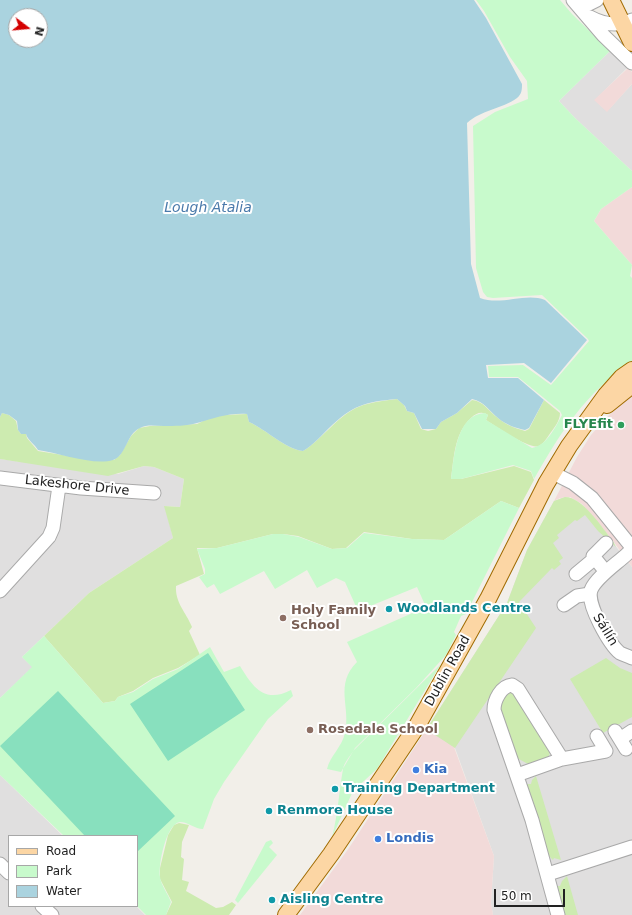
<!DOCTYPE html>
<meta charset="utf-8">
<style>
body{margin:0}
#map{position:relative;width:632px;height:915px;overflow:hidden;background:#f2efe9;font-family:"DejaVu Sans",sans-serif}
canvas{display:block}
.legend{position:absolute;left:8px;top:835px;width:130px;height:72px;box-sizing:border-box;background:#fff;border:1px solid #a7a7a7;margin:0;padding:5px 7px;list-style:none;font-size:12px;color:#222}
.legend li{display:flex;align-items:center;gap:8px;height:20px}
.legend b{width:20px;border:1px solid #a7a7a7}
.north{position:absolute;left:8px;top:8px;width:40px;height:40px;box-sizing:border-box;background:#fff;border:1px solid #a7a7a7;border-radius:50%;rotate:106deg;font-size:11px;font-weight:700;line-height:16px;text-align:center;color:#222}
.north::after{content:'';display:block;margin:auto;width:14px;height:18px;background:#d40000;clip-path:polygon(50% 0,100% 100%,50% 72%,0 100%)}
.scale{position:absolute;left:494px;top:889px;width:71px;height:18px;box-sizing:border-box;border:2px solid #222;border-top:0;padding-left:5px;font-size:12px;line-height:14px;white-space:nowrap;color:#222;-webkit-text-stroke:3px #fff;paint-order:stroke}
</style>
<div id="map">
<canvas width="632" height="915"></canvas>
<ul class="legend">
<li><b style="height:5px;background:#fcd6a4"></b>Road</li>
<li><b style="height:11px;background:#c8facc"></b>Park</li>
<li><b style="height:11px;background:#aad3df"></b>Water</li>
</ul>
<div class="north">N</div>
<div class="scale">50 m</div>
</div>
<script>
const ctx = document.querySelector('canvas').getContext('2d');
ctx.lineJoin = 'round';
function fillPath(path, color) {
  ctx.fillStyle = color;
  ctx.fill(path, 'evenodd');
}
function strokePath(path, color, width, dash) {
  ctx.strokeStyle = color;
  ctx.lineWidth = width;
  ctx.lineCap = dash ? 'butt' : 'round';
  ctx.setLineDash(dash || []);
  ctx.stroke(path);
}
function drawText(font, color, halo, rows, align = 'center') {
  ctx.font = font + ' "DejaVu Sans",sans-serif';
  ctx.lineWidth = 4;
  ctx.setLineDash([]);
  ctx.textBaseline = 'middle';
  ctx.strokeStyle = halo;
  ctx.fillStyle = color;
  for (const [text, x, y, turn = 0] of rows) {
    ctx.save();
    ctx.translate(x, y);
    ctx.rotate((+turn || 0) * Math.PI / 180);
    ctx.textAlign = isNaN(turn) ? turn : align;
    if (halo) ctx.strokeText(text, 0, 0);
    ctx.fillText(text, 0, 0);
    ctx.restore();
  }
}
fillPath(new Path2D(`
 M610,51L628,67L595,100L607,111L632,84V171L575,118L559,101Z
 M0,459L118,474L144,466L154,467L184,479L180,507L165,506L173,538L89,593L22,657L33,667L0,698Z
 M565,497L603,530L632,567V915H493L491,903L494,856L455,748L424,733L507,603L527,550L554,501Z
 M0,775L63,836H9V906H136L145,915H0Z`), '#e0dfdf');
fillPath(new Path2D(`
 M628,68L632,72V84L607,112L594,100Z
 M632,187V265L594,221L601,209Z
 M632,395V567L613,541L582,504L570,497L560,498L554,501L577,457L591,435L607,417Z
 M424,733H432L454,747L494,856L491,903L493,915H300L349,848Z`), '#f2dad9');
fillPath(new Path2D(`
 M397,399L404,405L407,411L414,413L421,429L428,431L436,429L441,422L457,413L472,400C484,401 489,412 498,418C506,425 515,428 525,431L529,429L544,400L560,413C560,421 554,428 549,435C547,438 543,444 539,446C530,450 495,426 486,420L488,415C482,411 476,413 471,418C454,434 454,458 451,479H461L514,466L531,472L534,480L519,508L501,501L444,540L412,539L364,532L346,548L332,549L298,536L283,534H273L217,548H197L204,574L176,586C175,603 186,612 192,627L189,631L200,655L178,668L153,678L133,691L118,697L115,701L103,703L44,636L89,593L173,538L164,506L180,507L184,479L154,467L144,466L108,476L0,459V417L2,413L9,415L16,421L18,430L21,434H26L27,438L38,451L94,460H114L120,455L131,436L139,428L150,426L197,424L209,418L223,415L247,414L249,422C267,430 285,449 303,451C313,445 320,437 329,429C353,405 364,403 397,399Z
 M565,497C583,497 602,528 613,541L616,547L598,531L585,515L577,521L575,520L557,535L559,538L553,543L563,558L559,561L561,564L554,570L552,568L519,602L536,628L455,748L432,733H424L507,603L527,550L554,501Z
 M606,658L620,668L632,673V717L603,733L570,679Z
 M512,691L551,750L548,758L528,764L517,758L499,711L501,698Z
 M536,776L561,860L554,858L553,860L548,855L527,786V784H531L532,780Z
 M179,823L189,825L182,842L181,857L184,859L182,880L189,882L186,891L216,908L223,907L232,902L236,905L229,915H166L172,902L160,879V868L168,835L174,825Z
 M567,876L578,915H563L557,886H560L562,881Z`), '#cdebb0');
fillPath(new Path2D(`
 M476,0H560L572,14L610,51L559,101L575,118L632,171V187L601,209L594,221L632,265L630,276L632,278V361C585,394 562,430 534,479L531,471L513,465L461,479H451C454,458 456,414 485,413L488,415L486,420L532,448C547,445 555,428 562,415L560,411L518,377H489L488,366L523,365L551,385L589,341L588,339L542,295L493,298L487,297L483,292L476,268L473,126L495,112L528,99L527,81L510,57L484,11Z
 M501,501L519,508L466,614L461,616L454,632L456,635L446,655L416,688L355,748L341,772L327,769C330,756 342,747 345,733C351,706 334,685 357,662L347,642L426,607L417,587L358,611L345,582L336,578L317,588L307,570L275,589L264,571L220,594L214,584L207,588L199,577L205,574V569L197,549L217,548L273,534H283L299,537L332,549L347,548L364,533L412,539L444,540Z
 M44,636L103,703L115,701L118,697L133,692L153,679L178,669L210,647L224,672L240,666C253,687 264,704 291,690L293,696L268,719L224,782L214,799L203,829C195,829 188,822 180,822C166,824 158,865 160,877C161,885 168,894 171,902L166,915H146L137,906V836H64L0,775V698L32,667L22,657Z
 M441,664L377,769L353,791L332,837C338,814 339,791 343,769C344,763 350,756 354,750Z
 M271,840L273,843L269,847L277,855L238,903L235,900L266,842Z`), '#c8facc');
fillPath(new Path2D(`
 M208,653L245,710L168,761L130,704Z
 M58,691L175,816L137,852V836H85L0,746Z`), '#88e0be');
fillPath(new Path2D(`
 M0,0H474L486,18L522,84C522,89 522,94 517,98C502,109 481,110 467,123L471,264L480,298C501,306 526,292 545,300L587,340L551,383L524,363L486,365L488,378H518L544,400L529,428L525,430C516,428 506,425 498,418C490,412 484,401 472,399L457,413L441,422L436,429H422L414,413L407,411L405,406L397,399C364,402 353,405 328,429C320,437 313,445 303,451C285,449 267,430 249,422L247,414C227,413 216,418 197,423C187,426 174,426 164,426C156,426 147,424 140,428C126,434 127,455 113,460C94,466 59,453 38,450C35,444 28,441 26,434H21L18,430L17,421L9,415L2,413L0,417ZM16,16H40V40H16Z`), '#aad3df');
const minor = new Path2D(`
 M573,0L603,35L632,63
 M574,1L589,4L597,0
 M590,17C603,24 618,27 632,20
 M553,473L573,483L592,498L630,545
 M0,478L81,488L154,493
 M606,543L593,556L606,572
 M628,553C618,563 596,577 591,590C586,604 610,645 620,653C624,655 628,656 632,658
 M576,574L594,559
 M0,591L49,537L53,528L59,486
 M564,605L577,596L590,594
 M615,731L626,749
 M620,739L632,731
 M517,775L562,759L606,751L597,736
 M0,864L9,873
 M548,874L632,847
 M42,906L52,915
 M558,915L532,820L494,710C494,700 501,686 512,685L518,689L562,759`);
const major = new Path2D(`
 M611,0L632,43
 M607,405L632,385
 M286,915L331,854L417,726L488,599L546,484L569,446L606,395L622,377L632,370`);
strokePath(minor, '#a9a9a9', 15);
strokePath(major, '#a06b00', 18);
strokePath(minor, '#fff', 13);
strokePath(major, '#fcd6a4', 16);
for (const [x, y, r, color] of [
 [621,425,4,"#2e9e5b"],
 [389,609,4,"#0f9aa8"],
 [283,618,4,"#8d6e63"],
 [310,730,4,"#8d6e63"],
 [416,770,4,"#3f7fe0"],
 [335,789,4,"#0f9aa8"],
 [269,811,4,"#0f9aa8"],
 [378,839,4,"#3f7fe0"],
 [272,900,4,"#0f9aa8"]
]) {
  const dot = new Path2D();
  dot.arc(x, y, r, 0, 2 * Math.PI);
  ctx.fillStyle = color;
  ctx.fill(dot);
  strokePath(dot, '#fff', 1.5);
}
drawText('bold 13px', '#27864d', '#fff', [
 ["FLYEfit",613,425]
], 'right');
drawText('13px', '#222', '#fff', [
 ["Lakeshore Drive",77,486,6],
 ["Sáilín",605,630,58],
 ["Dublin Road",448,671,-61]
]);
drawText('bold 13px', '#0d838f', '#fff', [
 ["Woodlands Centre",397,609],
 ["Training Department",343,789],
 ["Renmore House",277,811],
 ["Aisling Centre",280,900]
], 'left');
drawText('bold 13px', '#785e54', '#fff', [
 ["Holy Family",291,611],
 ["School",291,626],
 ["Rosedale School",318,730]
], 'left');
drawText('bold 13px', '#366cbe', '#fff', [
 ["Kia",424,770],
 ["Londis",386,839]
], 'left');
drawText('italic 14px', '#4a7aab', '#fff', [
 ["Lough Atalia",208,208]
]);
</script>
